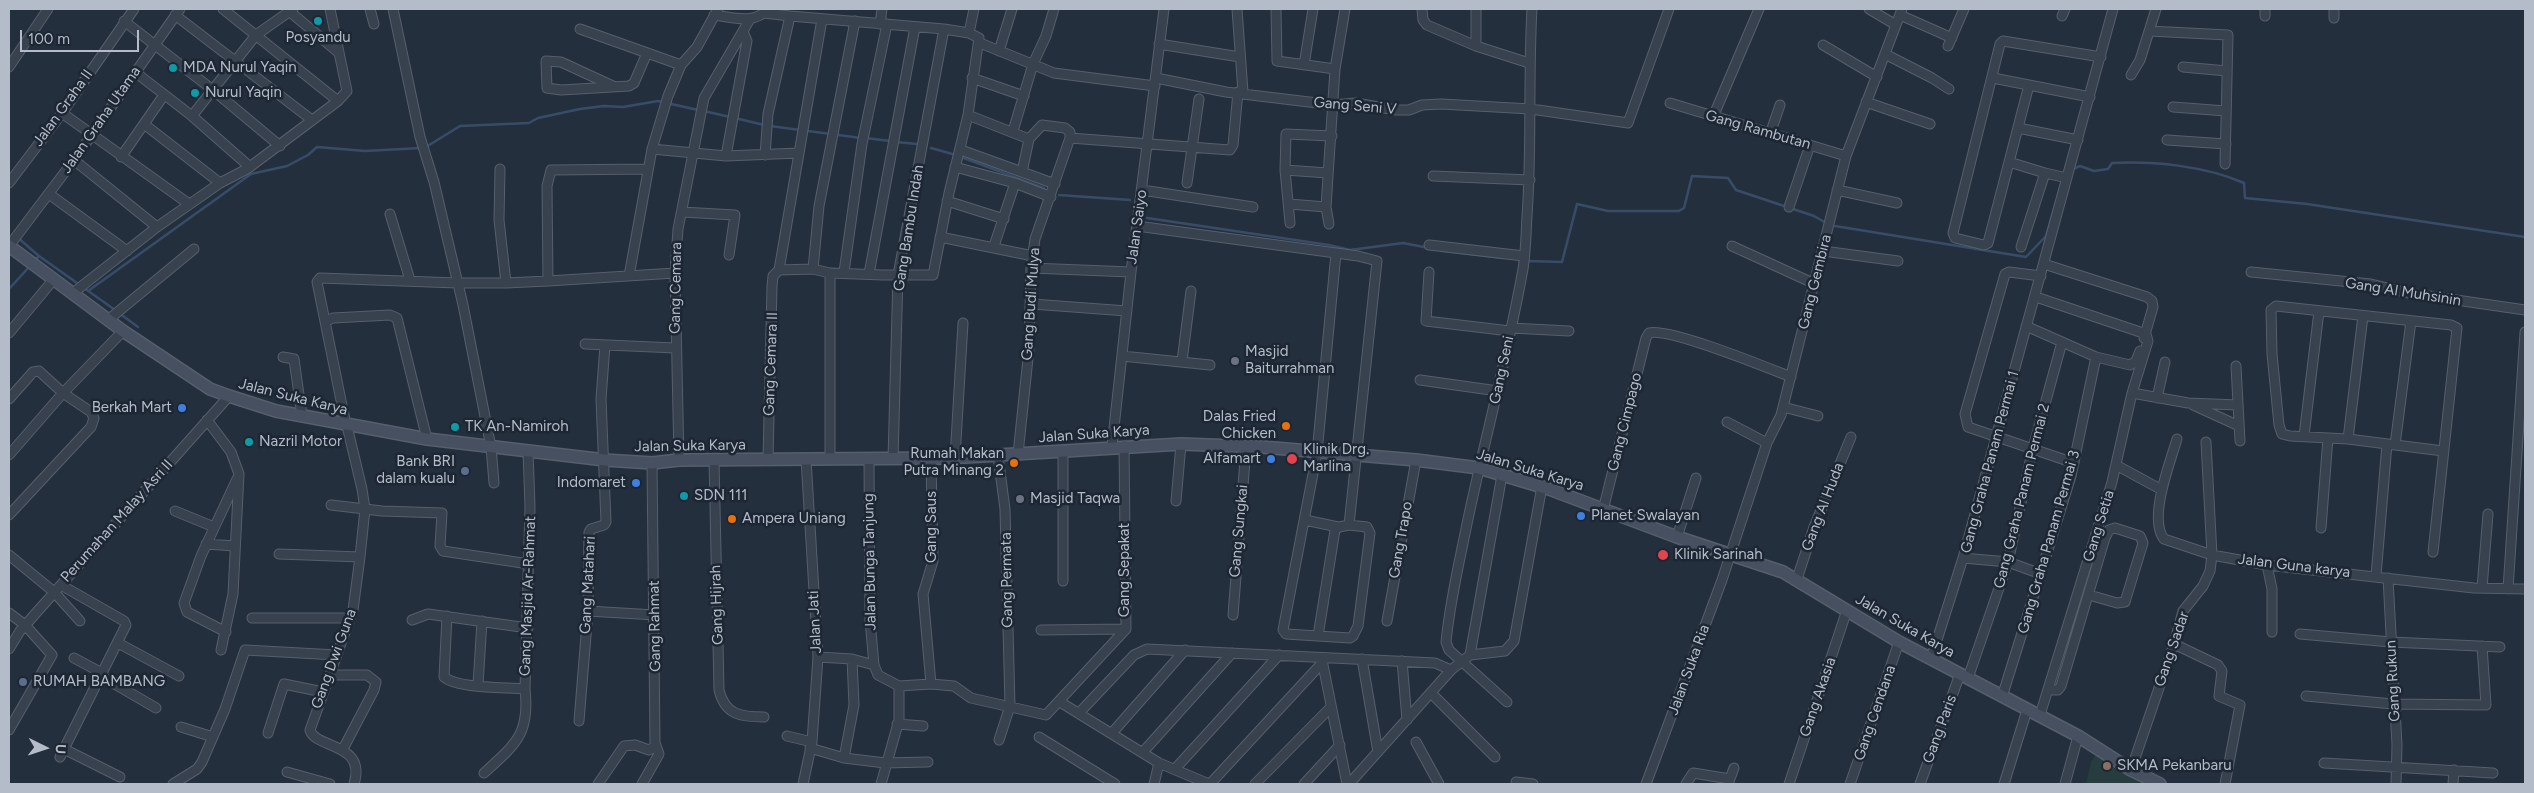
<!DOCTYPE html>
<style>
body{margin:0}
#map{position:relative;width:2534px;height:793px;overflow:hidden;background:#242f3e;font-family:Figtree,sans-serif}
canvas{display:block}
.frame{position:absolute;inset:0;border:10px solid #b4bcc9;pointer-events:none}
.north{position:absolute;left:20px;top:723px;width:50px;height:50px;-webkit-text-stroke:4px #1d2633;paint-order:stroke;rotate:94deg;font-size:14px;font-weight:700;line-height:20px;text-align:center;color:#b4bcc9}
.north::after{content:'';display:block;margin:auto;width:18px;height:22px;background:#b4bcc9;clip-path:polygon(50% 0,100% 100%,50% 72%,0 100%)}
.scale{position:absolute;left:20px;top:30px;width:119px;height:22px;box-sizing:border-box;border:2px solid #b4bcc9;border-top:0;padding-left:6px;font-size:15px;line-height:18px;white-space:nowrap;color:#b4bcc9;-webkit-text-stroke:4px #1d2633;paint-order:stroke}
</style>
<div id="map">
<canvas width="2534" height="793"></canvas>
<div class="frame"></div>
<div class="north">U</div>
<div class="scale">100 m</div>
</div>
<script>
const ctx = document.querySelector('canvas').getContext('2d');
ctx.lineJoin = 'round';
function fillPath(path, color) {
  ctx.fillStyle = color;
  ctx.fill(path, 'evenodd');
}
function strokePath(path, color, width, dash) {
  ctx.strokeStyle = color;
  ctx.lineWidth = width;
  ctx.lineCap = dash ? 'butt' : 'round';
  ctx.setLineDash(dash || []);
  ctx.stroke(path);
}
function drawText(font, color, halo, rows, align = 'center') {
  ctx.font = font + ' Figtree,sans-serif';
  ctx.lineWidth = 5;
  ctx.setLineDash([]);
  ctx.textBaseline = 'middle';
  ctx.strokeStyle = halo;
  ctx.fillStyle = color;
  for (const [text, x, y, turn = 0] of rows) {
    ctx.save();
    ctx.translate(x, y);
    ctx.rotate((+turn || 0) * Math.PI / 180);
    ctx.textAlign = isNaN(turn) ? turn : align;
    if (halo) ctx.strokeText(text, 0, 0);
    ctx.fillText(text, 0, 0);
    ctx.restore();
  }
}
fillPath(new Path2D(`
 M2099,750L2160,784H2086L2091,762Z`), '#263c3f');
strokePath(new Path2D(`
 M704,111L730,117
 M735,118L764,125
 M770,126L861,138
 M866,138L890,141
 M896,142L917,144
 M426,147L460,126L529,123L538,118L580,109L604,106L623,107L658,101L698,110
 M931,148L956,155
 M961,157L1044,188
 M2073,169L2080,166L2094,171L2108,169L2112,163C2155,161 2205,166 2244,183L2245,198L2307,204L2525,237
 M1059,195L1130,200
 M1147,218L1329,245L1350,250L1403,243L1429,248
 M1835,226L2026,257L2046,236L2056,202
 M17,237L39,256L35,260
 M1444,251L1503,258
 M39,256L115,310
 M1528,261L1562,262L1577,204L1608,211H1679L1684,208L1692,176L1728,178L1736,190L1814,216L1826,223
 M9,289L30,266
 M88,291L251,174L287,166L308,155L317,147L365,151L421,148
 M119,313L138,327`), '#394c67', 2.5);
const minor = new Path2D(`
 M223,9L338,101L347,91L330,9
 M370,9L374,24
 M393,9L420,137L434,182L463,305L491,447L494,483
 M1237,9L1243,92
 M1276,9L1277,61L1335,69
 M1422,9L1423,20L1427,25L1476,46L1529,63
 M1869,9L1896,25
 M289,11L338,52
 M764,13L790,16
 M175,15L312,120
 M714,15C731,17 756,25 767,9
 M1900,15L1952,38
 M2062,16L2065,9
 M2265,16V9
 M2334,18V9
 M124,21L213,90L280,146
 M880,24L882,9
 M580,29L681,65
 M2149,31L2228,35L2225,164
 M969,33L974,9
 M980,43L1054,73L1155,86
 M1159,44L1240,57
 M1823,45L1877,77
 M1476,46V9
 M1948,46L1964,9
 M999,51L1012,9
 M1885,54L1932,78L1949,89
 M1304,65L1313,9
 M9,67L48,9
 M2183,67L2227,71
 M135,72L192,116L256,35L293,9
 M2131,75L2140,60L2156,9
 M972,78L1024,96
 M1156,78L1226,92L1334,105L1356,103L1396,110H1409L1422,105L1441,104L1531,109L1628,123L1669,9
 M1993,78L2090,97
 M2029,85L1988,243L1984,245L1955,238L1953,233L2000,44L2003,41L2101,57
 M613,86L561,62L546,61L547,88L561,90L629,86L634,83L647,53
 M1866,102L1930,124
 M1670,103L1846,156
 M2173,107L2226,111
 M62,113L189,204
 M968,115L1029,139L1022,172
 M192,116L250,167
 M1713,117L1759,9
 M144,124L220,183
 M2018,128L2078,140
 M1013,131L1033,64L1046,36L1054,9
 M1770,134L1780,105
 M1070,138L1230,150L1233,145L1238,92
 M2167,140L2226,144
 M652,149L726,156L799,153
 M961,150L1055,184
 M765,155L768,114L790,16L944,29L969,33L979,38L968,115L949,193L933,275H883L830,273L813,269L779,270L822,19
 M726,156L747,41L743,32
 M121,157L164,95
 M74,160L157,227
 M2009,162L2045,173
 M955,167L1015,183L1051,197
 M1285,170L1328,173
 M1433,176L1530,180
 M9,183L62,113L134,9
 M1187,183L1199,99
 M1142,190L1253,207
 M1837,190L1897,203
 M49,194L127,251
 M947,201L1004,219
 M1289,204L1326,207
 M1789,207L1810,145
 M682,212L735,215L729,255
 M390,214L410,280
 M1290,223L1285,170L1286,134L1332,136
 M1329,224L1326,207L1335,69L1345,9
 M1137,226L1358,256L1377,261L1349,525L1367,527L1370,533L1358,626L1353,636L1350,638L1286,634L1283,630L1317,453L1336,253
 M940,237L1033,256
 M1429,245L1524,256
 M9,246L74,160L180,9
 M994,246L1015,183
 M1732,246L1815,284
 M2021,247L2045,173L2067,178
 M1823,251L1898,261
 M2044,264L2147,297L2152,301L2153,307L2144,338
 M1031,268L1131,272
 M813,269L819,206L855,21
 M844,272L862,144L887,24
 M1429,272L1426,321L1510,331
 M2251,272L2371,284L2408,293L2525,310
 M830,273V459
 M869,274L915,27
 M629,276L652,149L668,96L681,65L697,47L718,9
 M2041,276L2009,272L2005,274L1965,414L1968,427L2074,463
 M548,281L675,273
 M506,283L548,281L547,186L551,170L648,169
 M73,293L157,227L220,183L247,169L338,101
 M2036,297L2146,334L2148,341L2132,393L2112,482L2040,715
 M1032,304L1127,311
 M108,320L194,249
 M326,321L333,318L390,315L397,318L427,439
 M2026,326L2096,357L2130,365L2136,361L2140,351
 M1511,328L1569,331
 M9,333L54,279
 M585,344L675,348
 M1122,356L1210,365
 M283,357L294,359L302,416
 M1182,361L1191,291
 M2236,366L2240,441
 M1420,380L1498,391
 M2132,393L2188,403L2238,405
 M2157,398L2165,362
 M9,399L33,372L39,371L63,393L91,412L94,418L91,427L9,515
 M2193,405L2239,426
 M1783,407L1818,416
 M207,420L231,452L239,474L233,594L221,650
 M1727,422L1767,443
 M346,425L317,282L320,278L457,283H506L499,220L500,169
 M347,426L362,489L365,509L360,557L353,610L310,730C315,749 367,742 354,784
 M2304,436L2319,311
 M2177,439C2170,463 2148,518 2164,539L2212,555L2267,565L2474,588L2525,589
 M2348,439L2363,316
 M2395,445L2411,321
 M1112,446L1131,272L1164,9
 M1063,451V581
 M1018,454L1029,349L1031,268L1035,239L1070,138V132L1065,128L1042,125L1029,139
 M9,455L63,393L123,331
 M998,456L1005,509L1010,706L999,740
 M931,458L933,561L923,594L931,684
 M955,458L963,323
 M869,459L870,620L874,665L878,675L899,686L931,684L954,686L971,698L1046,715L1126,629L1124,446
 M893,459L898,275L944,29
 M679,460L675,273L678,229L704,98L750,19
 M714,460L719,690C725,715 741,717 764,717
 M768,460L772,286L773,276L779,270
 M2116,465L2162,490
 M1176,501L1181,444
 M331,505L382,511L442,513L440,546L443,551L529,564
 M1603,510L1646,338L1649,333C1668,327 1768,368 1791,377
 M175,511L214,527
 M1305,520L1338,527
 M2321,528L2328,438
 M1677,537L1696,478
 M206,544L235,546
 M2433,552L2457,328L2451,325L2276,306L2271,310L2272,354L2279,425L2282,434L2290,436L2348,439L2443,451
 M279,554L360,557
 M9,555L54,592L80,621
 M1963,558L2008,562L2041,574
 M2267,565L2272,589V632
 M2376,576L2387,444
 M2388,578L2397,745L2396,784
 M1797,579L1814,527L1851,437
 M2482,588L2488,514
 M2508,589L2525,332
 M588,611L655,615
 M9,613L25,625L52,655L9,730
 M1233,615L1246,447
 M447,616L444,677C458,689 506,687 525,689L530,507L528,451
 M252,618H350
 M412,620L428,614L528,628
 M1387,621L1416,460
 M1041,630L1126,629
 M226,632L187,612L184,603L201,556L237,479
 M2300,634L2391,642L2500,647
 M1318,636L1335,530L1339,527L1349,525
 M118,643L179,676
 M2174,644L2218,665L2222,671L2219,696L2240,705L2225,784
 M9,649L20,631L229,396
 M1470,655L1505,651L1514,641L1542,486
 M818,657L852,659L874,665
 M74,658L102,673
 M1362,659L1378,752
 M1931,659L1963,558L2113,9
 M1322,660L1347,784
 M1402,661L1407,720
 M330,675H367L376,682L374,690L343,749
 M101,676L156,708
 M1968,678L2008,562L2033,448L2062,342
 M478,685L482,621
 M2048,690H2058L2061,686L2105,538L2109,530L2115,528L2140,536L2143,543L2125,602L2117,603L2089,595
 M1431,693L1495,757
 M2306,696L2393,704L2486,705L2482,646
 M2002,697L2071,476L2096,357
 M1060,702L1159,763L1209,784
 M1507,702L1449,650L1446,642C1450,600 1460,559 1468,519C1486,435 1508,353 1523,269C1526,251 1526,233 1527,216C1532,147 1528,78 1532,9
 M1079,713L1134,655L1147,649L1435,663L1451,670
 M579,721L588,611L589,532L591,529L604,525L606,522L601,399L605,345
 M897,724L923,726
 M181,727L213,737
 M268,733L284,684L323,692
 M1112,733L1185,650
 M787,736L812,742
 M1039,737L1115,784
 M1416,742L1439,784
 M810,748L844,758L854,705L852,659
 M64,749L120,777
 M1143,752L1232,653
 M60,757L126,625L124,621L61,585
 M844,758L885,763L928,762
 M2324,763L2493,773
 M1175,769L1279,655
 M2131,770L2174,644L2183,611L2203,586L2210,571L2212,555L2206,442
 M287,772L330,784
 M484,773C516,744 530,734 525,689
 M1516,782L1533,784
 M173,784L197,769L202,762L225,709L245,650L337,655
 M598,784L624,746L635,745L649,750L656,746
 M642,784L659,754L655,743L652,463
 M803,784L812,742L818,657L806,459
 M881,784L899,720V686
 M1154,784L1159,763
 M1210,784L1322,663
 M1255,784L1331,707
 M1304,784L1340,745
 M1349,784L1451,670L1470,655L1502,475
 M1646,784L1722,580L1767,443L1781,415L1846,156L1902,9
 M1686,784L1693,773L1730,779
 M1728,784L1734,768
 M1789,784L1847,610
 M1850,784L1899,642
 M1920,784L1960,674
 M2004,784L2027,710
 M2065,784L2078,736
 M2453,784L2454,770`);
const secondary = new Path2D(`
 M9,246L123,331L210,389L229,396L276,411L427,439L605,460L652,463L679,460L949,458L1181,444L1262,447L1416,460L1479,468L1549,489L1677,537L1783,572L1899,642L2078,736L2131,770L2160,784`);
strokePath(minor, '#565f6c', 11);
strokePath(secondary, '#565f6c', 14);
strokePath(minor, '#38414e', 9);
strokePath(secondary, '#465061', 11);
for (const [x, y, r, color] of [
 [318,21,5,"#0f9aa8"],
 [173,68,5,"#0f9aa8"],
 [195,93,5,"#0f9aa8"],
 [1235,361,5,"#6b7280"],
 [182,408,5,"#3f7fe0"],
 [1286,426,5,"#e8710a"],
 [455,427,5,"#0f9aa8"],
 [249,442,5,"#0f9aa8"],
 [1271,459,5,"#3f7fe0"],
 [1292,459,6,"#e0444e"],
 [1014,463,5,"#e8710a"],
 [465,471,5,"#5c6f8a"],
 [636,483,5,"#3f7fe0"],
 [684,496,5,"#0f9aa8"],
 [1020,499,5,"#6b7280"],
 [1581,516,5,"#3f7fe0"],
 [732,519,5,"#e8710a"],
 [1663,555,6,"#e0444e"],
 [23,682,5,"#5c6f8a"],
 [2107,766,5,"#8d6e63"]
]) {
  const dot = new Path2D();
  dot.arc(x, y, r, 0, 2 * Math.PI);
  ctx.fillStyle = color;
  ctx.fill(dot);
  strokePath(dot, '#1d2633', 2);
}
drawText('15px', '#b4bcc9', '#1d2633', [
 ["Posyandu",318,38,"center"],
 ["MDA Nurul Yaqin",183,68],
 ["Nurul Yaqin",205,93],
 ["Masjid",1245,352],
 ["Baiturrahman",1245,369],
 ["Berkah Mart",172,408,"right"],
 ["Dalas Fried",1276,417,"right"],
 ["Chicken",1276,434,"right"],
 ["TK An-Namiroh",465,427],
 ["Nazril Motor",259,442],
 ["Klinik Drg.",1303,450],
 ["Marlina",1303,467],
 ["Rumah Makan",1004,454,"right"],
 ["Putra Minang 2",1004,471,"right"],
 ["Alfamart",1261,459,"right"],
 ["Bank BRI",455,462,"right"],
 ["dalam kualu",455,479,"right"],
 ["Indomaret",626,483,"right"],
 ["SDN 111",694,496],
 ["Masjid Taqwa",1030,499],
 ["Planet Swalayan",1591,516],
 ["Ampera Uniang",742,519],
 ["Klinik Sarinah",1674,555],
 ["RUMAH BAMBANG",33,682],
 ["SKMA Pekanbaru",2117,766]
], 'left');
drawText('15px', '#b4bcc9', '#1d2633', [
 ["Gang Seni V",1355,106,5],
 ["Jalan Graha II",63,108,-54],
 ["Jalan Graha Utama",101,120,-55],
 ["Gang Rambutan",1758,130,16],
 ["Jalan Saiyo",1137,227,-82],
 ["Gang Bambu Indah",909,228,-81],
 ["Gang Gembira",1815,282,-76],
 ["Gang Cemara",676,288,-89],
 ["Gang Al Muhsinin",2403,292,9],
 ["Gang Budi Mulya",1031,304,-86],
 ["Gang Cemara II",771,364,-88],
 ["Gang Seni",1502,370,-78],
 ["Jalan Suka Karya",293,397,14],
 ["Gang Cimpago",1625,422,-76],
 ["Jalan Suka Karya",1094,434,-4],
 ["Jalan Suka Karya",690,446,-1],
 ["Gang Graha Panam Permai 1",1990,462,-75],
 ["Jalan Suka Karya",1530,470,17],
 ["Gang Graha Panam Permai 2",2022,496,-76],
 ["Gang Al Huda",1823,507,-69],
 ["Perumahan Malay Asri II",117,521,-48],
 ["Gang Setia",2099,526,-73],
 ["Gang Saus",932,527,-90],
 ["Gang Sungkai",1239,531,-85],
 ["Gang Trapo",1401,540,-80],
 ["Gang Graha Panam Permai 3",2049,542,-74],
 ["Jalan Bunga Tanjung",870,562,-91],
 ["Jalan Guna karya",2294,566,7],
 ["Gang Sepakat",1125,570,-90],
 ["Gang Permata",1007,580,-91],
 ["Gang Matahari",588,585,-87],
 ["Gang Masjid Ar-Rahmat",528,596,-88],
 ["Gang Hijrah",717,605,-92],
 ["Jalan Jati",815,622,-93],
 ["Gang Rahmat",655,626,-91],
 ["Jalan Suka Karya",1905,626,30],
 ["Gang Sadar",2172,649,-71],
 ["Gang Dwi Guna",334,659,-70],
 ["Jalan Suka Ria",1689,670,-70],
 ["Gang Rukun",2393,681,-93],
 ["Gang Akasia",1818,697,-71],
 ["Gang Cendana",1875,713,-71],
 ["Gang Paris",1940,729,-70]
]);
</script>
